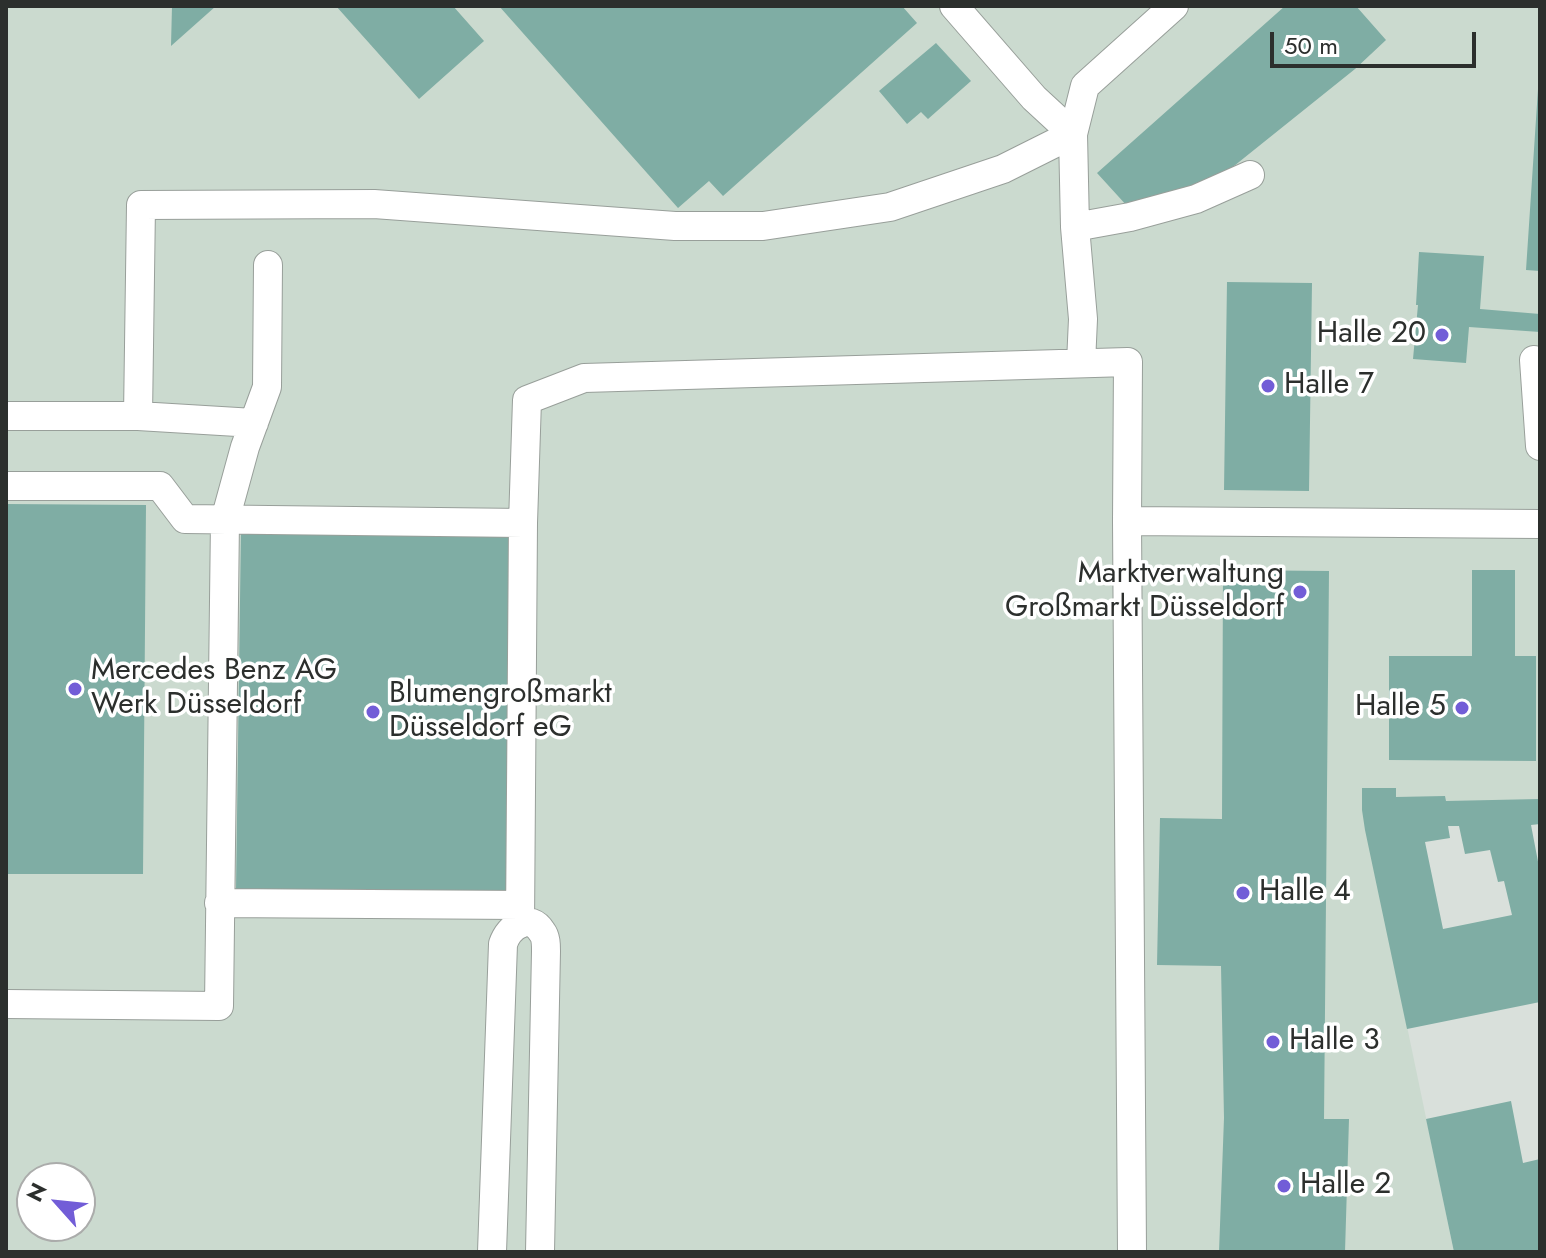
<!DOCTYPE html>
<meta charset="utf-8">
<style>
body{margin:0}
#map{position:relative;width:1546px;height:1258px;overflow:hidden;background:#d9e0db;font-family:Jost,sans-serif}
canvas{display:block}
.frame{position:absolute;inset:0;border:8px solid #2c2f2d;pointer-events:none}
.north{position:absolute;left:16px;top:1162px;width:80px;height:80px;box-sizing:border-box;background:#fff;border:2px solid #abacab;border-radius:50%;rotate:297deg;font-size:22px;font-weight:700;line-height:32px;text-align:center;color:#2c2f2d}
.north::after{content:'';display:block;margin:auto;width:28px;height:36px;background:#725dd7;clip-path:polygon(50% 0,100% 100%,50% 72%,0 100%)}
.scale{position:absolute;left:1270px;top:32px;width:206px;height:36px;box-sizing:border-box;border:4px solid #2c2f2d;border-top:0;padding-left:10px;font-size:24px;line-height:28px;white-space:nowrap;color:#2c2f2d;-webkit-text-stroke:6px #fff;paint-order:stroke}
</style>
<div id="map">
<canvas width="1546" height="1258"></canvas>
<div class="frame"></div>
<div class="north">N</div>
<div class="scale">50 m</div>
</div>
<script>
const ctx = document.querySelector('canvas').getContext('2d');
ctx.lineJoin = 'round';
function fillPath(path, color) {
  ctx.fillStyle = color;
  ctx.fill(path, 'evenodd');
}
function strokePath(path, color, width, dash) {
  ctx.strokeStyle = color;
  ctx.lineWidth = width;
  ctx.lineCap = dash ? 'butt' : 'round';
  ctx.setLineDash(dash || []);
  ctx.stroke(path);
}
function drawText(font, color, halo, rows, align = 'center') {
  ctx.font = font + ' Jost,sans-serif';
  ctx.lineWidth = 7;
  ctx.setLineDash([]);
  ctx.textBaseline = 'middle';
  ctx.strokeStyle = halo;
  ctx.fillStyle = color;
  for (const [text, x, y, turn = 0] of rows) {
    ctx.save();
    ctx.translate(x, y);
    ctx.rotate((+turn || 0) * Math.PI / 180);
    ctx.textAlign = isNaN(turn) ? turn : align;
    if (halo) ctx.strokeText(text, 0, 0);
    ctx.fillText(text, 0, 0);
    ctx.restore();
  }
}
fillPath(new Path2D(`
 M6,6H1540V824L1377,828L1389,940L1454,1252H6ZM32,1178H80V1226H32Z`), '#cbdacf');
fillPath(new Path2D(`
 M172,6H216L171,46Z
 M336,6H453L484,41L419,99Z
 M499,6H902L917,23L723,196L709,181L678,208Z
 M1285,6H1356L1386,40L1355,69L1229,170L1186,189L1128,207L1097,173Z
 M936,43L971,81L928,119L921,112L907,124L879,91Z
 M1538,89H1540V271L1526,270Z
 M1419,252L1484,256L1480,309L1540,314V332L1469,327L1466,363L1413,359L1418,305H1416Z
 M1227,282L1312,283L1309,491L1224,490Z
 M6,504L146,505L143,874H6Z
 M241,528L511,534L506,894L236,890Z
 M1223,570L1329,571L1324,1119H1349L1345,1252H1219L1224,1118L1221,966L1157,965L1160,818L1222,819Z
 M1472,570H1515V656H1536V761L1389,760V656H1472Z
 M1362,788H1396V797L1445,796L1446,801L1539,799L1540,824L1531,825L1540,872V1002L1407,1029L1365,830L1362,810ZM1448,826H1459L1465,854L1490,850L1498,882L1504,881L1512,915L1443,929L1425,842L1450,838Z
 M1511,1101L1523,1163L1540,1159V1252H1454L1426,1119Z`), '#7fada4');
const minor = new Path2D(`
 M1075,227L1130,217L1196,199L1250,175
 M1534,360L1540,446
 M1081,363L1083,319L1075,227L1073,134L1085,86L1174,6
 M6,416H138L141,205L374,204L675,226H763L890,207L1003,169L1073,134L1034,98L954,6
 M138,416L254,423
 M6,486H160L185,519L523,523L520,924
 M1127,521L1540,524
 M523,523L527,400L584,378L1128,362L1127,521L1132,1252
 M219,903L520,905
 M6,1004L219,1006L225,520L245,447L267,387L268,265
 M492,1252L503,944C509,926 530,912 542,932C546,937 546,945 546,951L540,1252`);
strokePath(minor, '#989f9a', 30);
strokePath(minor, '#fff', 28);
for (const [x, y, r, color] of [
 [1442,335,8,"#725dd7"],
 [1268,386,8,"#725dd7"],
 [1300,592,8,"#725dd7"],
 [75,689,8,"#725dd7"],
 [1462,708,8,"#725dd7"],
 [373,712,8,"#725dd7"],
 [1243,893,8,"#725dd7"],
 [1273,1042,8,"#725dd7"],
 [1284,1186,8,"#725dd7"]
]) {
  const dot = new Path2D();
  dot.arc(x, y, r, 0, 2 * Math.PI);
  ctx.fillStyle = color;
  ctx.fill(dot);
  strokePath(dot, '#fff', 3);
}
drawText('30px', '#2c2f2d', '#fff', [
 ["Halle 20",1426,335,"right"],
 ["Halle 7",1284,386],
 ["Marktverwaltung",1284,575,"right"],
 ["Großmarkt Düsseldorf",1284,609,"right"],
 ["Mercedes Benz AG",91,672],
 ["Werk Düsseldorf",91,706],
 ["Blumengroßmarkt",389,695],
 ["Düsseldorf eG",389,729],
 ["Halle 5",1446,708,"right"],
 ["Halle 4",1259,893],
 ["Halle 3",1289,1042],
 ["Halle 2",1300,1186]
], 'left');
</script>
